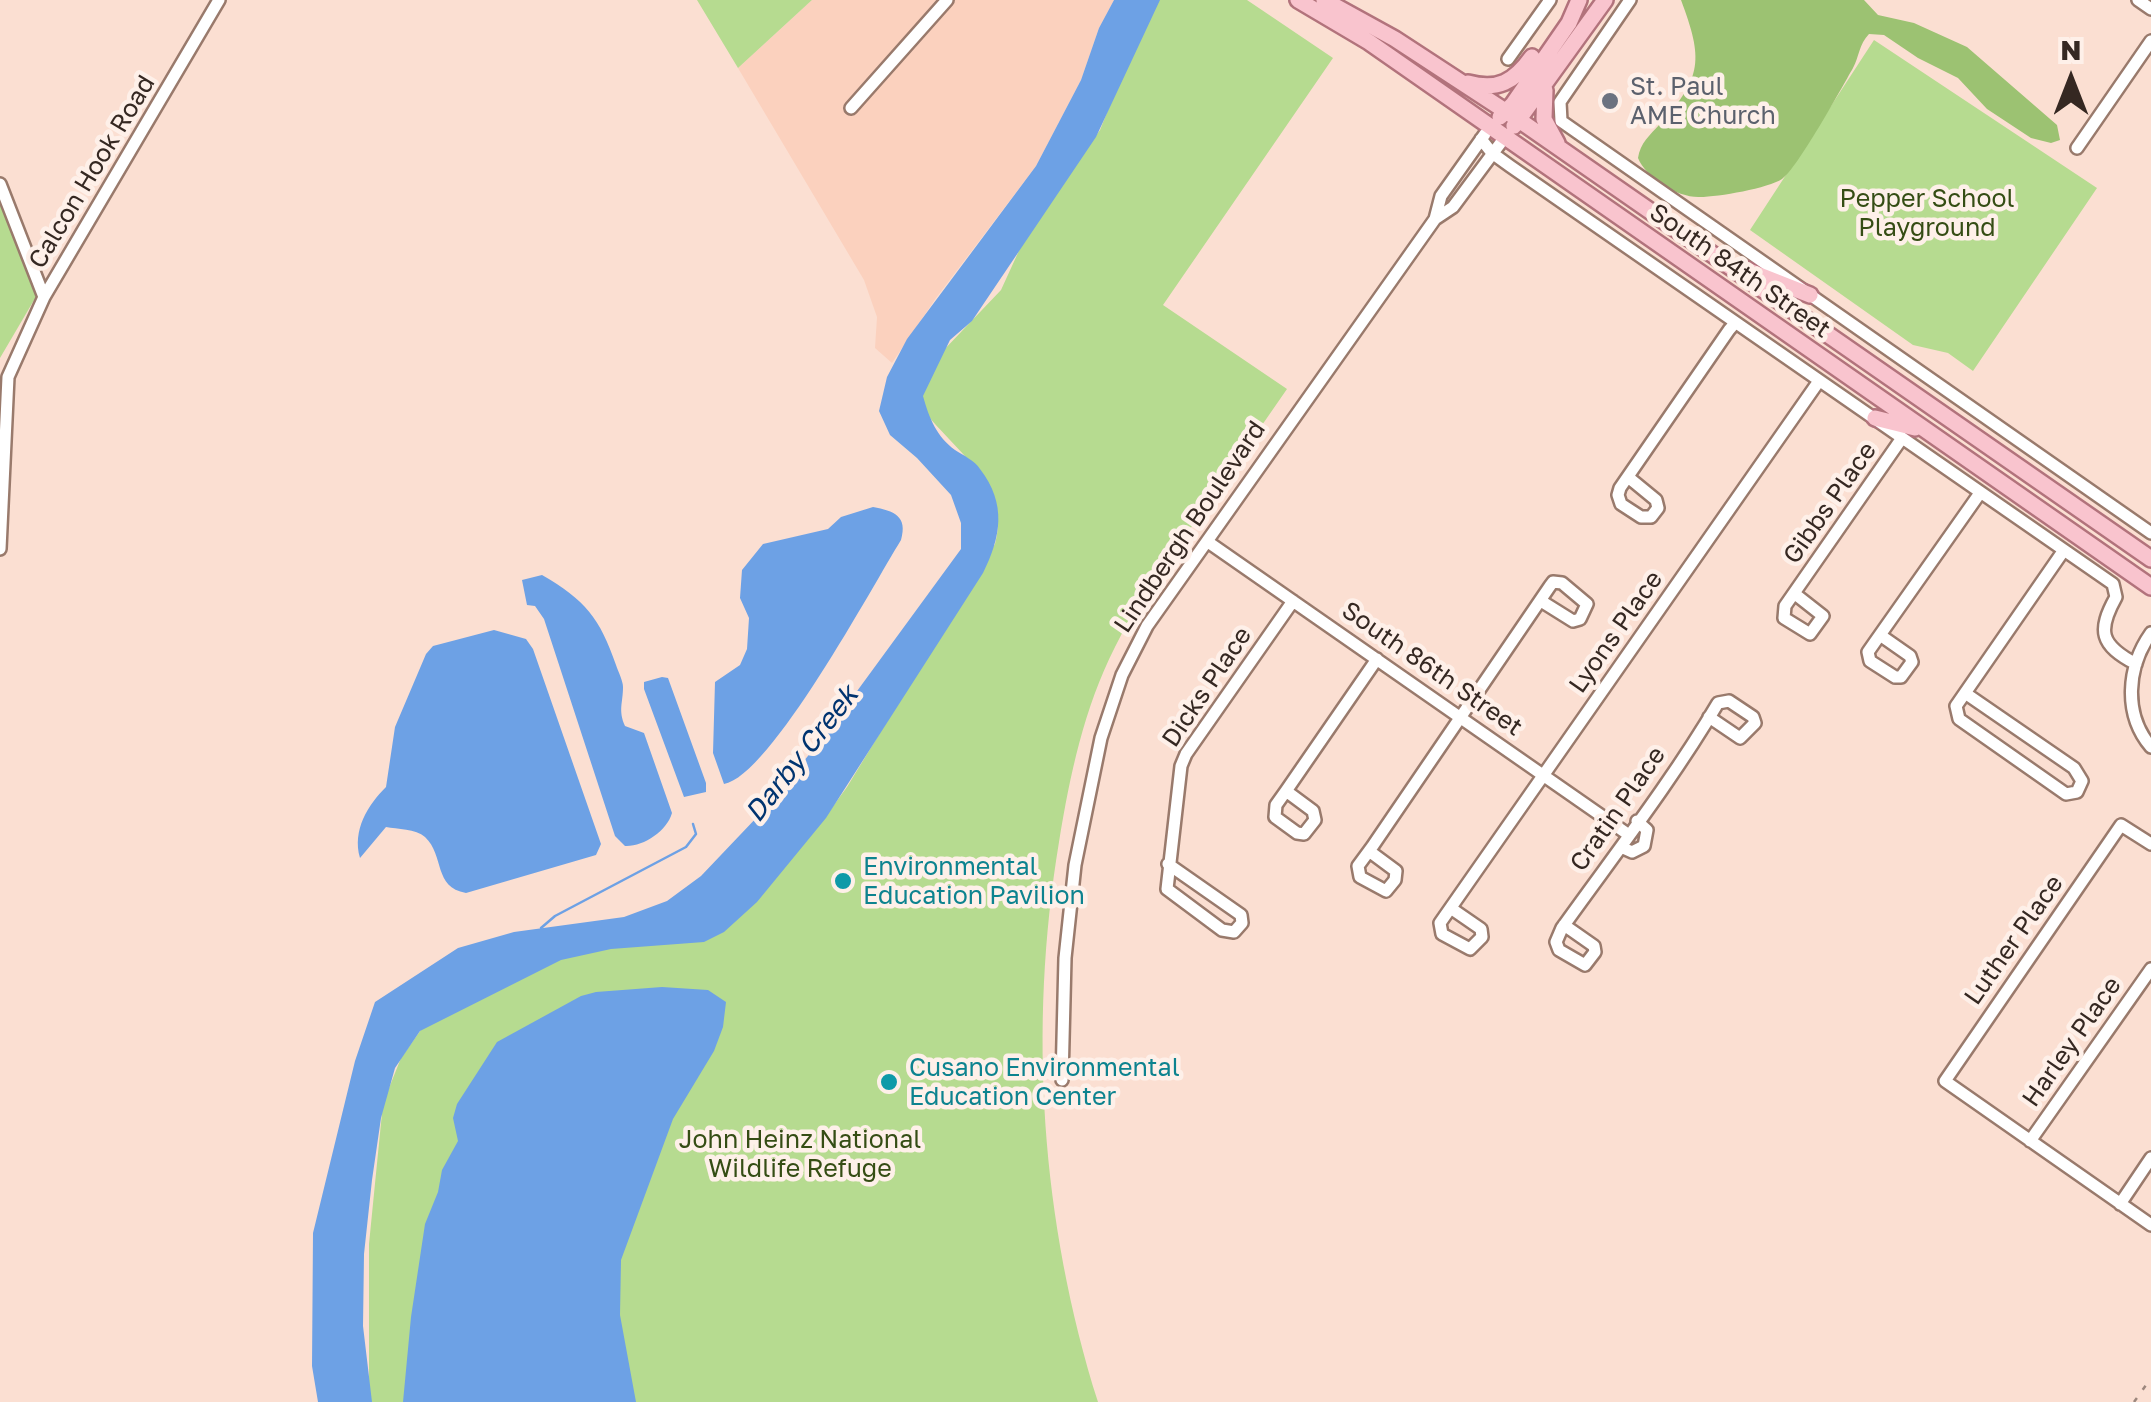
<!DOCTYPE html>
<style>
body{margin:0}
#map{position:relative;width:2151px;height:1402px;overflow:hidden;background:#fbdfd2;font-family:"Golos Text",sans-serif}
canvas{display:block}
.north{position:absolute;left:2021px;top:30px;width:100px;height:100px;-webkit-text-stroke:8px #fef0e9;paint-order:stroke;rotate:0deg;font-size:28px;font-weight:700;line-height:40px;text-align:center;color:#352822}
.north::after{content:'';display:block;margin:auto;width:35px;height:45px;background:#352822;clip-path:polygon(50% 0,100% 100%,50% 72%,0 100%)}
</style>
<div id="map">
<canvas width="2151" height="1402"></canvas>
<div class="north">N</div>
</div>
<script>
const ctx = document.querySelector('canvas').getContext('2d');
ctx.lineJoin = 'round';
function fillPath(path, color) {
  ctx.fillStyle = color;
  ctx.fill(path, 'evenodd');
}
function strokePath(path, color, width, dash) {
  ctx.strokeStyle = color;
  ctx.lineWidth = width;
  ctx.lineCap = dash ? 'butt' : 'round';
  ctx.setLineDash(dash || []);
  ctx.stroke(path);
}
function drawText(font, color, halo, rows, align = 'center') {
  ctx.font = font + ' "Golos Text",sans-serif';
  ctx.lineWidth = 9;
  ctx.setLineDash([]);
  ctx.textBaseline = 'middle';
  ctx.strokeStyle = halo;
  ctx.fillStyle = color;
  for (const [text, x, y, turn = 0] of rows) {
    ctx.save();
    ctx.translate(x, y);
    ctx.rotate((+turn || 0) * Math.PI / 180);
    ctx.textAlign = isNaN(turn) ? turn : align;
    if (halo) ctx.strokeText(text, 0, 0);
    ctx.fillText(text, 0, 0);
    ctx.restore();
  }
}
fillPath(new Path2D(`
 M812,0H1114L1099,28L1081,80L1036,166L936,298L892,363L875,348L877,317L864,280L738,68Z`), '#fbd1be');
fillPath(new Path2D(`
 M697,0H812L738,68Z
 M1152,0H1247L1333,58L1163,305L1287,389C1254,437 1221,484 1188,532C1163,569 1135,606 1115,647C1084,708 1070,775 1059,842C1028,1029 1041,1221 1098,1402H369V1244L383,1103L401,1058L430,1017L482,982L604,946L823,820L847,787L995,544C1013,482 946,446 918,402L941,353L1001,290L1033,220L1100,130Z
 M1874,40L2097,188L1973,371L1948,353L1913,345L1750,230Z
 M0,193L37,295L0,358Z`), '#b6db90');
fillPath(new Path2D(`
 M1681,0H1864L1878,15L1914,23L1967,47L2057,125L2060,140L2051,143L2031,138L1987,109L1958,78L1918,58L1884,35L1869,34C1859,44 1859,57 1853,68C1841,89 1797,169 1782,179C1769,188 1718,197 1700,197C1678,198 1646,178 1638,158C1640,143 1650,135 1660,124C1703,77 1703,59 1681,0Z`), '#9cc272');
fillPath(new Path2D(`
 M1114,0H1160L1096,137L972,321L950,340L923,396C929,418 937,437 955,450C963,455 975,461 980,469C1007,504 1001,537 983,573L826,818L757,902L724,932L704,942L611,949L561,960L420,1031L395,1068L381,1118L372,1180L364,1254L363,1326L372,1402H318L312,1366L313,1233L355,1061L375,1002L458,948L514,932L624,917L667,901L701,876L759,815L822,739L961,549V523L951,495L917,458L890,435L879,411L887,377L907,339L1036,166L1081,80L1099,28Z
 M873,507C894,511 908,516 901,540C873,585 770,777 724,784L713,753L715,682L740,665L747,649L749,618L740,598L742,570L763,544L828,529L841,517Z
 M542,575C585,600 600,618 616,665C618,671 623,681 623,687C623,703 618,710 625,726L644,733L672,813C667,831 643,847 625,846L615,836L544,619L535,606L527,605L522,580Z
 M494,630L526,639L533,649L601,844L596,855L466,893C433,887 445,856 425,837C416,829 397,829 386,827L360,858C352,830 368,805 386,787L395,727L426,654L433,646Z
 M662,677L668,678L706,783V792L684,797L644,689V682Z
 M662,987L708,990L726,1002L723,1027L714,1051L673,1119L621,1260L620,1315L636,1402H403L411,1317L425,1224L438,1192L442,1170L458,1141L453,1118L457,1104L497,1042L581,996L596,992Z`), '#6da1e5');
strokePath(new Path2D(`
 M541,928L555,916L686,847L696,834L693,824`), '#6da1e5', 2.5);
const minor = new Path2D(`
 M1630,0L1560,102L1561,121L2151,533
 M2138,0L2151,9
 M1508,59L1550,0
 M851,108L947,0
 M1481,139L1492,153L1510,166L2113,584L2116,597C2097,631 2100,645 2136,664
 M2077,148L2151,41
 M0,184L44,297
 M1435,219L1441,196L1485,134
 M1628,477L1656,500L1658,508L1651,517H1641L1621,504L1618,495L1620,488L1729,330L1735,323
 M1208,542L1629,835
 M0,549L8,377L44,297L219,0
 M1795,594L1823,616L1810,634L1784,618L1785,606L1902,438
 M2151,633C2127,667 2123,714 2151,747
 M1880,635L1910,656L1912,662L1901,677H1895L1870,661L1868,652L1875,642L1980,493
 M1965,693L2074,768L2082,781L2077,792L2066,794L1959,719L1956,706L2064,550
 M1286,791L1313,811L1315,820L1304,834L1297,833L1275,817L1276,805L1286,791L1377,659
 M2151,844L2121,825L1945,1081L2151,1225
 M1621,847L1632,852L1644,846L1647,830L1637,821
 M1369,851L1396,871L1395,880L1386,891L1360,877L1358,866L1372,847L1550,586L1553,582L1562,583L1587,604L1580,619L1573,621L1541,601
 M1168,864L1241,915L1242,923L1234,932L1222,930L1167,889L1181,766L1186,754L1293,601
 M1452,909L1481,929L1482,937L1470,949L1442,934L1440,923L1819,381
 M1564,925L1594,946L1595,952L1585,965L1559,950L1556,942L1562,928C1615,854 1672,781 1718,703L1729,701L1753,717L1755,723L1740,738L1709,717
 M1062,1080L1065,958L1075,865L1101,738L1122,675L1147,626L1435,219L1453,207L1505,137
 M2030,1141L2151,969
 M2120,1204L2151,1158`);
const major = new Path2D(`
 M1298,0L1369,42L2151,587
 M1324,0L1395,39L1519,120L2151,559
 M1468,83C1498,91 1514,82 1532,57
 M1545,90L1544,119L1557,143
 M1500,117L1513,104L1569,23L1579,0
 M1514,126L1605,0
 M1744,269L1810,295
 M1875,418L1915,428`);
strokePath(minor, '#997a6c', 16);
strokePath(major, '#b2737c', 20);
strokePath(minor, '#fff', 11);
strokePath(major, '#f9c4ce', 15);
strokePath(new Path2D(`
 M2134,1402L2151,1378`), '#9c877d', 2.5, [5, 10]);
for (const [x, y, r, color] of [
 [1610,101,10,"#6b7280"],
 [843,881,10,"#0f9aa8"],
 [889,1082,10,"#0f9aa8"]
]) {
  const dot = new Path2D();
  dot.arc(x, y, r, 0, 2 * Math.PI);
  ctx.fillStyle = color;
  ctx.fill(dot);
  strokePath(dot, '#fef0e9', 4);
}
drawText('25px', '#5b616d', '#fef0e9', [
 ["St. Paul",1630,87],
 ["AME Church",1630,116]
], 'left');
drawText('25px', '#352822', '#fef0e9', [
 ["Calcon Hook Road",92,172,-59],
 ["South 84th Street",1740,271,35],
 ["Gibbs Place",1830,503,-55],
 ["Lindbergh Boulevard",1190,527,-56],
 ["Lyons Place",1616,632,-55],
 ["South 86th Street",1432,669,35],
 ["Dicks Place",1207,687,-56],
 ["Cratin Place",1618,809,-55],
 ["Luther Place",2014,940,-55],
 ["Harley Place",2072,1042,-55]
]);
drawText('25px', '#354d14', '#fef0e9', [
 ["Pepper School",1927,199],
 ["Playground",1927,228],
 ["John Heinz National",800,1140],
 ["Wildlife Refuge",800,1169]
]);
drawText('25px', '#0d838f', '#fef0e9', [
 ["Environmental",863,867],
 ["Education Pavilion",863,896],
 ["Cusano Environmental",909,1068],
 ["Education Center",909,1097]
], 'left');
drawText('italic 28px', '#003470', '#fef0e9', [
 ["Darby Creek",802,754,-52]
]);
</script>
